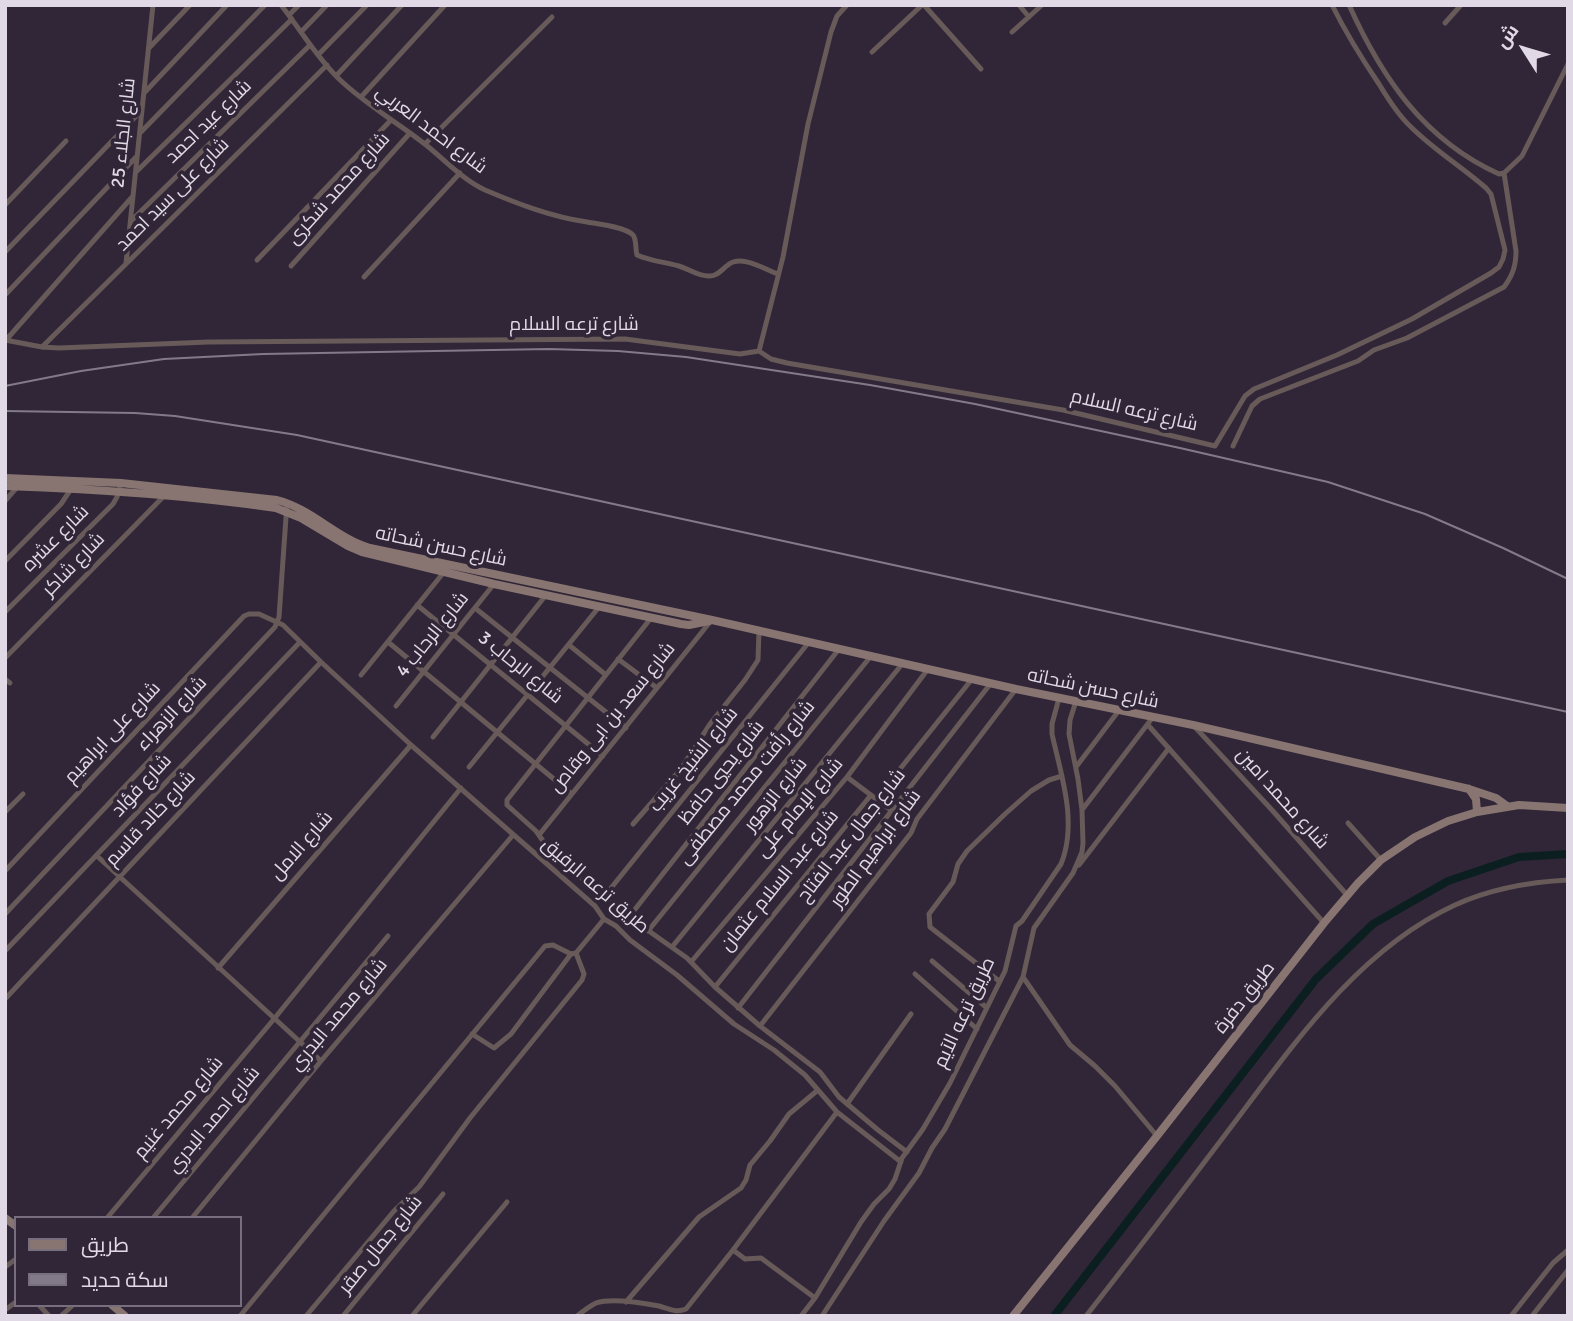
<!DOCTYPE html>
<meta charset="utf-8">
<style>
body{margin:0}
#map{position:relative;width:1573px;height:1321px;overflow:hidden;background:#312638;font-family:Signika,Cairo,sans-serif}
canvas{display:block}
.frame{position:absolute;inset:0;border:7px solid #e1dae6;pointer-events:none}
.legend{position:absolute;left:14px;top:1216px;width:228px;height:91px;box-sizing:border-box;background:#312638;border:2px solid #776e7e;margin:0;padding:9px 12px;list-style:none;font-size:21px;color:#e1dae6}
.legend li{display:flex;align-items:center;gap:14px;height:35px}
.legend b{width:35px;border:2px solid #776e7e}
.north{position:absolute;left:1489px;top:14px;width:70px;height:70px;-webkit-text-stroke:5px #312638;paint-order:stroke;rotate:307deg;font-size:19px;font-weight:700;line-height:28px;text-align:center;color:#e1dae6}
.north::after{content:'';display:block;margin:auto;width:24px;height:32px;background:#e1dae6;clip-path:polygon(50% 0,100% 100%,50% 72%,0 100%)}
</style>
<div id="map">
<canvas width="1573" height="1321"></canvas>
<div class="frame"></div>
<ul class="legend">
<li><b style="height:9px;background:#887571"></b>طريق</li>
<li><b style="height:9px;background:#837a89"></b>سكة حديد</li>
</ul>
<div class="north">ش</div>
</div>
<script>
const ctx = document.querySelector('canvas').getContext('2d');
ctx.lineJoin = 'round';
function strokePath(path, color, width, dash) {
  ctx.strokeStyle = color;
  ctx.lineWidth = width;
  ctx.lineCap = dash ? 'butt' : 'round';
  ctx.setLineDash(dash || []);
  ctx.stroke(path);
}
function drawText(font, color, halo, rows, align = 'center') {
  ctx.font = font + ' Signika,Cairo,sans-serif';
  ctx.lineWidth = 7;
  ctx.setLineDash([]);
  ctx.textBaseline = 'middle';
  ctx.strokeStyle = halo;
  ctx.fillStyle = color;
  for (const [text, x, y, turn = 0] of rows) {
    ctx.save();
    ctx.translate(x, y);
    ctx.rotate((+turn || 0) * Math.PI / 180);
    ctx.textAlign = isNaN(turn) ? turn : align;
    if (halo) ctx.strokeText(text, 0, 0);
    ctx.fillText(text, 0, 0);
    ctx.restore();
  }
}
strokePath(new Path2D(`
 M1054,1316L1316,979L1373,924L1448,881L1519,857L1568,854`), '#0b1f20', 8);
strokePath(new Path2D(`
 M281,5C300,29 315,55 337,77C363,103 397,122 426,145C445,160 463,180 485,190C518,204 552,217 587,222C598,224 625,227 633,235C637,240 635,249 637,255C650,261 665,262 679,266C689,269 699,277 710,276C718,276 722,269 728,265C741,254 764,269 778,274
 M924,5L981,69
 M1019,5L1029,17
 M1349,5C1382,78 1424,140 1499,174L1504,173L1522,156L1568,64
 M289,15L299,5
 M1445,23L1461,5
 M301,32L327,5
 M1012,32L1042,5
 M149,48L190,5
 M872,52L922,5
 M318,55L367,5
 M336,76L402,5
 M145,92L227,5
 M361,97L445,5
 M140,133L265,5
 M425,144L552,17
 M137,171L292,19
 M5,205L66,141
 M131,221L310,45
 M5,252L142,110
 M257,260L391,120
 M126,263L153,5
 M291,266L410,133
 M364,277L460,173
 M5,295L137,156
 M5,340L42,347L59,348L209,342L625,339L740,354L759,351L771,359L787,363L1063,410L1215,446L1245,396L1254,389L1337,355L1412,319L1491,273L1499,267L1503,259L1505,250L1491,194L1486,188C1462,167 1434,150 1411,127C1398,115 1388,99 1379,84C1362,59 1346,33 1332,5
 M6,340L133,196
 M42,347L327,65
 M759,351L783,257L808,124L831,32L837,16L847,5
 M1233,446L1252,406L1260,399L1358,361L1374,350L1407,338L1504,287C1513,275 1516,265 1516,251L1504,173
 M5,501L18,486
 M5,561L61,504L71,489
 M417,605L603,756
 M475,608L626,728
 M5,612L113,504L117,497L121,483
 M651,618L507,800V805L536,831L548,848L558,859L629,917L687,958L715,987L760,1026L820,1072L839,1097L878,1130L907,1152
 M388,642L572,794
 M569,645L606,675
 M5,658L165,495
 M618,659L657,688
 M361,675L444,572
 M5,679L10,683
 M396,706L494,584
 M1148,725L1324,923
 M1194,726L1272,810L1347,895
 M433,737L546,595
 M469,767L599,607
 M1076,767L1120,709
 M847,777L892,811
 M876,799L972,679
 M1082,810L1153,717
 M5,812L23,794
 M1348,823L1381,860
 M633,824L680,770L710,724L745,680L758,660L759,631
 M539,835L710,622
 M97,856L321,1061
 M1079,865L1169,748
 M5,871L244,616L249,614H259L283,625L321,662L411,745L595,906L604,919L616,926L630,940L677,975L734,1024L774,1050L805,1075L837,1112L901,1162
 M603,898L809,642
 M5,914L275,627L279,617L287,503
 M629,917L839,649
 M648,931L871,656
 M672,947L903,663
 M5,951L300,642
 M932,961L987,1008
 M691,962L847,777L928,669
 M218,968L411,745
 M915,974L977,1029
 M1023,977L1070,1045L1095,1066L1115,1086L1157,1136
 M999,981L930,927L929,914L953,882L958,864L967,851L1005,814L1031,791L1049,780L1062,776
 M715,987L871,795
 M5,999L321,662
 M738,1008L991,683
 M760,1026L911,833L917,819L1016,689
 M472,1034L494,1048L511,1034L571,954
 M847,1104L911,1014
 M107,1218L274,1019L461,788
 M153,1218L388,936
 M192,1218L321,1061L513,835
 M733,1250L745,1259L761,1258L815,1298
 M5,1267L16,1259
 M626,1302L699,1217L741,1188L746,1180L750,1165L770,1141L789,1114L818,1090
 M39,1305L49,1316
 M5,1310L16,1302
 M61,1316L73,1305
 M240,1316L545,946L553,945L571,954L576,953L604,919
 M306,1316L394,1211L419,1187L470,1118L582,980L584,974L576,953
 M343,1316L443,1194
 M412,1316L507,1202
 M577,1316C582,1312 590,1306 596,1303C611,1298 643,1303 659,1306C669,1309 676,1313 686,1309L733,1250L837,1112
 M801,1316L815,1298L861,1222L874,1204L889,1189L895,1179L902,1158L923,1129L950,1083L1005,971L1016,926L1022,921L1061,864C1078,822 1061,775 1052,734V724L1059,698
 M822,1316L884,1221L919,1173L932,1148L945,1129L1023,977L1034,928L1073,873L1082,852L1083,843L1082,810L1078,779L1069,734L1070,720L1076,701
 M1086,1316C1134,1255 1181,1193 1228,1131C1291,1048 1357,950 1455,905C1490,889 1529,882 1568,880
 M1511,1316L1553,1263L1568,1250
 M1532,1316L1568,1270`), '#675a58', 5);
strokePath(new Path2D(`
 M5,478L121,483L277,500C312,509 336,538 370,548L712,620L1016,689L1193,725L1469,789L1496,798L1507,806
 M5,486C96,489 186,495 276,508L301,518L348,546L362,552L494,584L681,624L689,625L709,621
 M1469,789L1476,799L1477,812
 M5,1218L16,1226
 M112,1305L125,1316
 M1013,1316L1157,1136L1324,923L1358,883L1381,860L1415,837L1448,821L1477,812L1519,805L1568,808`), '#887571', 8);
strokePath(new Path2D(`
 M5,386L81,371L164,359L263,354L549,349L618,351L686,357L870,385L975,404L1180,448L1328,482L1425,514L1503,548L1568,579
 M5,411L135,413L175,416L297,435L1568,712`), '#837a89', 2);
drawText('19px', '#e1dae6', '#312638', [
 ["شارع عيد احمد",209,122,-44],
 ["شارع احمد العربي",431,130,37],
 ["شارع الجلاء 25",124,133,-84],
 ["شارع محمد شكرى",339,189,-48],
 ["شارع على سيد احمد",173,195,-45],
 ["شارع ترعه السلام",574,325],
 ["شارع ترعه السلام",1134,411,13],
 ["شارع عشره",56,539,-45],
 ["شارع حسن شحاته",441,547,12],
 ["شارع شاكر",74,565,-46],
 ["شارع الرحاب 4",433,635,-51],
 ["شارع الرحاب 3",520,668,39],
 ["شارع حسن شحاته",1093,689,12],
 ["شارع الزهراء",172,714,-47],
 ["شارع سعد بن ابى وقاص",613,718,-51],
 ["شارع على ابراهيم",113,733,-47],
 ["شارع الشيخ غريب",694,760,-51],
 ["شارع يحيي حافظ",722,773,-52],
 ["شارع رأفت محمد مصطفى",747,783,-51],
 ["شارع فؤاد",142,786,-47],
 ["شارع الزهور",776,795,-51],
 ["شارع محمد امين",1282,799,48],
 ["شارع الإمام على",800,808,-50],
 ["شارع خالد قاسم",151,819,-47],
 ["شارع جمال عبد الفتاح",852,836,-52],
 ["شارع الامل",302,846,-49],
 ["شارع ابراهيم الطور",876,849,-54],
 ["شارع عبد السلام عثمان",780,881,-51],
 ["طريق ترعه الرفيق",595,886,41],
 ["طريق دفرة",1245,998,-52],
 ["طريق ترعه الآيم",965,1013,-65],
 ["شارع محمد البدري",339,1015,-50],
 ["شارع محمد غنيم",179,1108,-50],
 ["شارع احمد البدري",214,1120,-50],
 ["شارع جمال صقر",381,1245,-51]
]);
</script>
